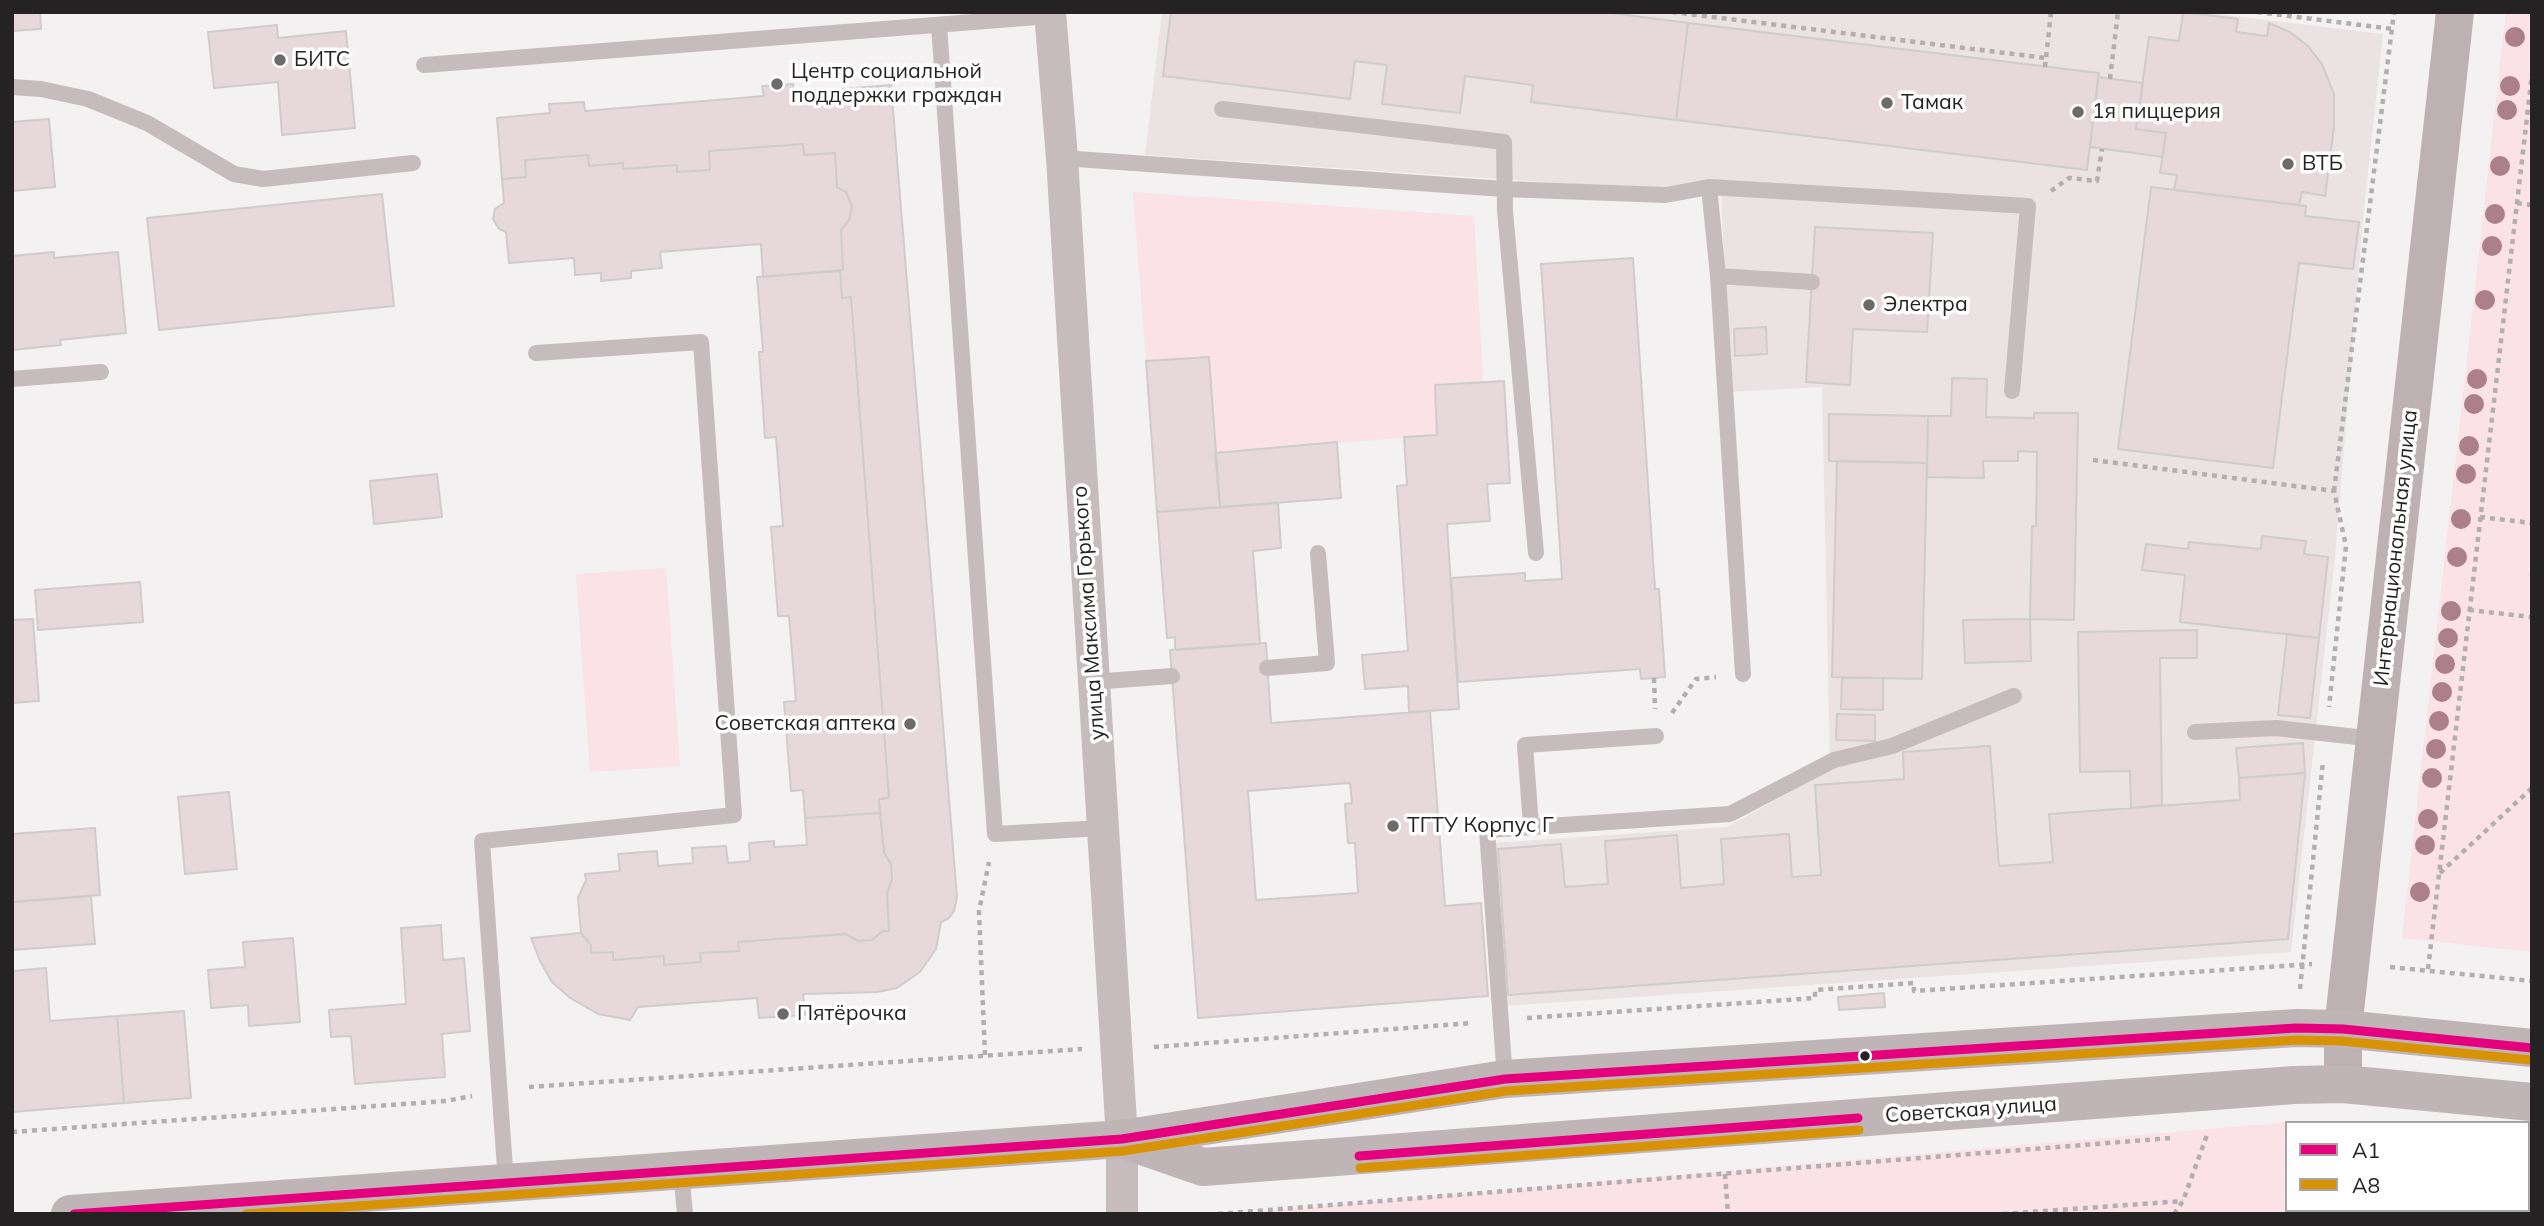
<!DOCTYPE html>
<meta charset="utf-8">
<style>
body{margin:0}
#map{position:relative;width:2544px;height:1226px;overflow:hidden;background:#f3f1f2;font-family:Mulish,sans-serif}
canvas{display:block}
.frame{position:absolute;inset:0;border:14px solid #242223;pointer-events:none}
.legend{position:absolute;left:2285px;top:1121px;width:245px;height:91px;box-sizing:border-box;background:#fffefe;border:2px solid #a7a6a6;margin:0;padding:9px 12px;list-style:none;font-size:21px;color:#242223}
.legend li{display:flex;align-items:center;gap:14px;height:35px}
.legend b{width:35px;border:2px solid #a7a6a6}
</style>
<div id="map">
<canvas width="2544" height="1226"></canvas>
<div class="frame"></div>
<ul class="legend">
<li><b style="height:9px;background:#e5007d"></b>А1</li>
<li><b style="height:9px;background:#d79205"></b>А8</li>
</ul>
</div>
<script>
const ctx = document.querySelector('canvas').getContext('2d');
ctx.lineJoin = 'round';
function fillPath(path, color) {
  ctx.fillStyle = color;
  ctx.fill(path, 'evenodd');
}
function strokePath(path, color, width, dash) {
  ctx.strokeStyle = color;
  ctx.lineWidth = width;
  ctx.lineCap = dash ? 'butt' : 'round';
  ctx.setLineDash(dash || []);
  ctx.stroke(path);
}
function drawText(font, color, halo, rows, align = 'center') {
  ctx.font = font + ' Mulish,sans-serif';
  ctx.lineWidth = 7;
  ctx.setLineDash([]);
  ctx.textBaseline = 'middle';
  ctx.strokeStyle = halo;
  ctx.fillStyle = color;
  for (const [text, x, y, turn = 0] of rows) {
    ctx.save();
    ctx.translate(x, y);
    ctx.rotate((+turn || 0) * Math.PI / 180);
    ctx.textAlign = isNaN(turn) ? turn : align;
    if (halo) ctx.strokeText(text, 0, 0);
    ctx.fillText(text, 0, 0);
    ctx.restore();
  }
}
fillPath(new Path2D(`
 M1162,12H2200L2383,34L2363,218L2335,557L2291,952L1504,1006L1493,843L1727,827L1830,770L1822,387L1730,392L1721,194L1145,155Z`), '#eae2e3');
fillPath(new Path2D(`
 M2506,12H2532V562L2528,568L2532,575V952L2402,938Z
 M1133,192L1474,216L1483,382L1435,385L1437,435L1215,453L1146,361Z
 M666,568L680,766L590,772L576,574Z
 M2301,1121L2287,1123V1210H2295V1214H1230Z`), '#fae2e6');
const building = new Path2D(`
 M12,12H40L41,29L12,31Z
 M1171,12H1604L1688,23L1676,120L1531,102L1533,85L1465,76L1460,113L1382,104L1387,65L1355,61L1350,99L1163,76Z
 M2183,12L2238,19L2236,32L2267,36L2269,23L2290,32L2308,46L2322,64L2334,94V127L2325,196L2302,192L2299,205L2174,190L2177,175L2160,173L2166,133L2136,129L2149,37L2179,41Z
 M1688,23L2099,73L2087,170L1676,120Z
 M277,25L278,38L346,31L355,128L282,135L278,82L214,88L208,32Z
 M2098,77L2143,83L2136,129L2166,133L2163,157L2090,147Z
 M793,84L794,93L891,85L957,897L954,911L949,918L941,922L936,949L920,972L897,988L877,992L803,994L805,1015L759,1018L757,998L638,1007L630,1020L598,1014L570,998L552,982L540,961L531,938L581,933L591,945V953L613,952V960L664,956V965L701,962L700,953L739,951L738,942L845,934L858,941L872,940L883,931H889L887,893L892,879L891,864L884,853L879,799L889,798L851,297L842,298L840,271L843,270L841,230L849,220L852,206L846,192L837,187L835,153L804,155L803,144L709,151L710,170L677,172V165L623,169V163L589,166L588,155L525,160L526,177L502,179L497,118L550,113L549,104L584,102L585,111L764,96L762,86Z
 M49,119L55,187L12,191V122Z
 M803,144L804,155L835,153L837,187L846,192L852,206L849,220L841,230L843,270L763,277L761,244L660,252L662,268L631,271V278L601,281V273L575,275L574,258L509,263L506,232L499,229L493,219L495,209L504,203L502,179L526,177L525,160L588,155L589,166L623,163V169L677,165V172L710,170L709,151Z
 M2151,187L2306,206L2305,216L2359,222L2353,269L2299,263L2273,468L2118,449Z
 M382,194L394,306L159,330L147,218Z
 M1815,227L1933,233L1927,332L1853,329L1850,385L1806,382Z
 M54,252V258L118,252L126,333L60,340L61,345L12,350V256Z
 M1633,258L1655,589H1659L1665,677L1641,679L1640,669L1458,682L1451,578L1525,573V581L1562,579L1541,264Z
 M840,271L842,298L851,297L889,798L879,799L880,813L805,818L803,790L791,791L784,702L796,701L789,616H778L771,527L783,526L776,437L765,438L759,352H763L757,277Z
 M1766,327L1767,354L1735,356L1734,329Z
 M1209,357L1220,507L1157,512L1146,361Z
 M1952,378L1987,379L1986,417L2034,418V413H2078L2074,620L2030,619L2032,526H2036L2037,452L2018,451V461H1983L1984,478L1927,477L1928,416H1951Z
 M1504,381L1510,483L1487,484L1490,521L1447,524L1459,709L1409,712L1408,686L1365,689L1362,655L1408,651L1397,486L1407,485L1404,437L1437,435L1435,385Z
 M1829,414L1928,416L1927,463L1829,461Z
 M1337,442L1341,498L1220,507L1215,453Z
 M1837,461L1927,463L1922,679L1832,677Z
 M437,474L442,517L374,524L370,481Z
 M1278,503L1281,548L1253,551L1260,644L1175,650V637L1167,638L1157,512Z
 M2262,536L2306,541L2304,554L2328,557L2319,638L2180,622L2185,575L2142,570L2146,544L2188,549L2189,542L2261,549Z
 M140,582L143,622L38,630L35,590Z
 M33,619L39,701L12,703V620Z
 M2030,619L2031,661L1965,663L1963,620Z
 M2197,630V658H2160L2162,805L2131,808L2130,771L2080,772L2078,632Z
 M2287,634L2319,638L2310,718L2278,715Z
 M1266,643L1271,723L1430,711L1445,906L1481,903L1488,996L1198,1018L1170,650ZM1350,783L1352,803L1345,804L1348,843H1355L1358,893L1256,900L1248,791Z
 M1842,678H1883V710L1841,709Z
 M1837,714L1875,715V741L1836,740Z
 M2303,743L2305,773L2239,778L2236,748Z
 M1990,746L1999,866L2053,862L2049,814L2240,800L2239,778L2305,773L2288,939L1508,995L1498,849L1561,844L1565,887L1608,884L1605,841L1677,835L1681,888L1724,884L1721,839L1789,834L1792,877L1821,875L1815,785L1904,779L1903,752Z
 M229,792L237,869L185,874L178,797Z
 M880,813L884,853L891,864L892,879L887,893L889,931H883L872,940L858,941L845,934L738,942L739,951L700,953L701,962L664,965V956L613,960V952L591,953V945L581,933L578,898L586,880L585,874L620,871L618,854L657,851L658,866L693,863L692,848L726,846L728,863L750,861L749,843L774,841V847L807,845L805,818Z
 M95,828L100,895L12,902V834Z
 M91,896L95,944L12,950V902Z
 M441,925L443,960L464,958L470,1031L442,1034L445,1077L355,1084L351,1036L331,1037L329,1010L406,1004L401,928Z
 M293,938L300,1022L249,1026L248,1005L211,1008L208,970L245,967L243,942Z
 M46,968L50,1021L117,1016L124,1103L12,1112V971Z
 M1884,993L1885,1007L1839,1010L1838,997Z
 M184,1011L191,1098L124,1103L117,1016Z
 M2528,1204H2532V1214H2394V1210H2528Z`);
fillPath(building, '#e6d8db');
strokePath(building, '#cecccd', 2);
strokePath(new Path2D(`
 M1672,12L2046,58
 M2257,12L2393,29
 M2045,67L2051,12
 M2110,79L2118,12
 M2051,191L2069,178L2097,181L2102,149
 M2517,203L2532,205
 M2093,460L2334,491L2346,546L2329,707
 M2334,491L2394,12
 M2480,517L2532,523
 M2469,610L2532,617
 M1654,678L1655,709
 M1672,713L1696,679L1716,677
 M2440,873L2532,788
 M2390,967L2532,981
 M2428,969L2532,74
 M2300,989L2323,761
 M1527,1018L1815,998V990L1914,983V991L2312,964
 M1154,1047L1473,1023
 M985,1055L979,911L989,862
 M529,1087L1082,1049
 M12,1132L446,1101L472,1096
 M1725,1174L1728,1214
 M1218,1214L2171,1138
 M2003,1214L2183,1201
 M2174,1214L2183,1201L2207,1135
 M2353,1214L2354,1210`), '#b3aeaf', 4.5, [5, 5]);
strokePath(new Path2D(`
 M939,25L995,834L1103,828
 M424,65L1050,16
 M12,87L41,89L88,99L147,123L234,174L263,179L413,163
 M1222,109L1504,142L1505,211L1536,553
 M1062,158L1504,189L1666,195L1709,187L2028,206L2012,391
 M1709,187L1718,276L1743,674
 M1718,276L1812,282
 M12,379L101,372
 M1267,668L1327,663L1318,553
 M1093,682L1172,676
 M2195,732L2276,728L2375,739
 M1531,826L1525,745L1656,736
 M1505,1079L1487,830L1730,814L1834,760L1892,746L2014,696
 M681,1171L685,1214
 M506,1183L482,841L734,815L701,342L536,353`), '#c6bbbd', 16);
strokePath(new Path2D(`
 M1050,12L1062,158L1122,1139V1214`), '#c6bbbd', 32);
strokePath(new Path2D(`
 M2343,1084V1029L2455,12`), '#bdb1b3', 38);
strokePath(new Path2D(`
 M1125,1140L1203,1167L2294,1085L2343,1084L2532,1102
 M70,1214L1122,1139L1505,1079L2296,1028L2343,1029L2532,1048`), '#bfb4b6', 38);
strokePath(new Path2D(`
 M1359,1156L1858,1118
 M74,1214L1122,1139L1505,1079L2296,1028L2343,1029L2532,1048`), '#e5007d', 9);
strokePath(new Path2D(`
 M1360,1168L1859,1130
 M246,1214L1123,1151L1506,1091L2296,1040L2342,1041L2531,1060`), '#d79205', 9);
ctx.fillStyle = '#ac7f8c';
for (const [x, y] of [
 [2515,37],
 [2510,86],
 [2507,110],
 [2500,166],
 [2495,214],
 [2492,246],
 [2485,300],
 [2477,379],
 [2474,404],
 [2469,446],
 [2466,474],
 [2461,519],
 [2457,557],
 [2451,611],
 [2448,638],
 [2445,664],
 [2442,692],
 [2439,721],
 [2436,749],
 [2432,778],
 [2428,819],
 [2425,845],
 [2420,892]
]) {
  ctx.beginPath();
  ctx.arc(x, y, 10, 0, 2 * Math.PI);
  ctx.fill();
}
for (const [x, y, r, color] of [
 [280,60,7,"#6c6a6b"],
 [777,84,7,"#6c6a6b"],
 [1887,103,7,"#6c6a6b"],
 [2078,112,7,"#6c6a6b"],
 [2288,164,7,"#6c6a6b"],
 [1869,305,7,"#6c6a6b"],
 [910,724,7,"#6c6a6b"],
 [1393,826,7,"#6c6a6b"],
 [783,1014,7,"#6c6a6b"],
 [1865,1056,6,"#242223"]
]) {
  const dot = new Path2D();
  dot.arc(x, y, r, 0, 2 * Math.PI);
  ctx.fillStyle = color;
  ctx.fill(dot);
  strokePath(dot, '#fffefe', 2.5);
}
drawText('21px', '#242223', '#fffefe', [
 ["БИТС",294,60],
 ["Центр социальной",791,72],
 ["поддержки граждан",791,96],
 ["Тамак",1901,103],
 ["1я пиццерия",2092,112],
 ["ВТБ",2302,164],
 ["Электра",1883,305],
 ["Советская аптека",896,724,"right"],
 ["ТГТУ Корпус Г",1407,826],
 ["Пятёрочка",797,1014]
], 'left');
drawText('21px', '#242223', '#fffefe', [
 ["Интернациональная улица",2396,548,-84],
 ["улица Максима Горького",1089,613,-94],
 ["Советская улица",1971,1110,-4]
]);
</script>
